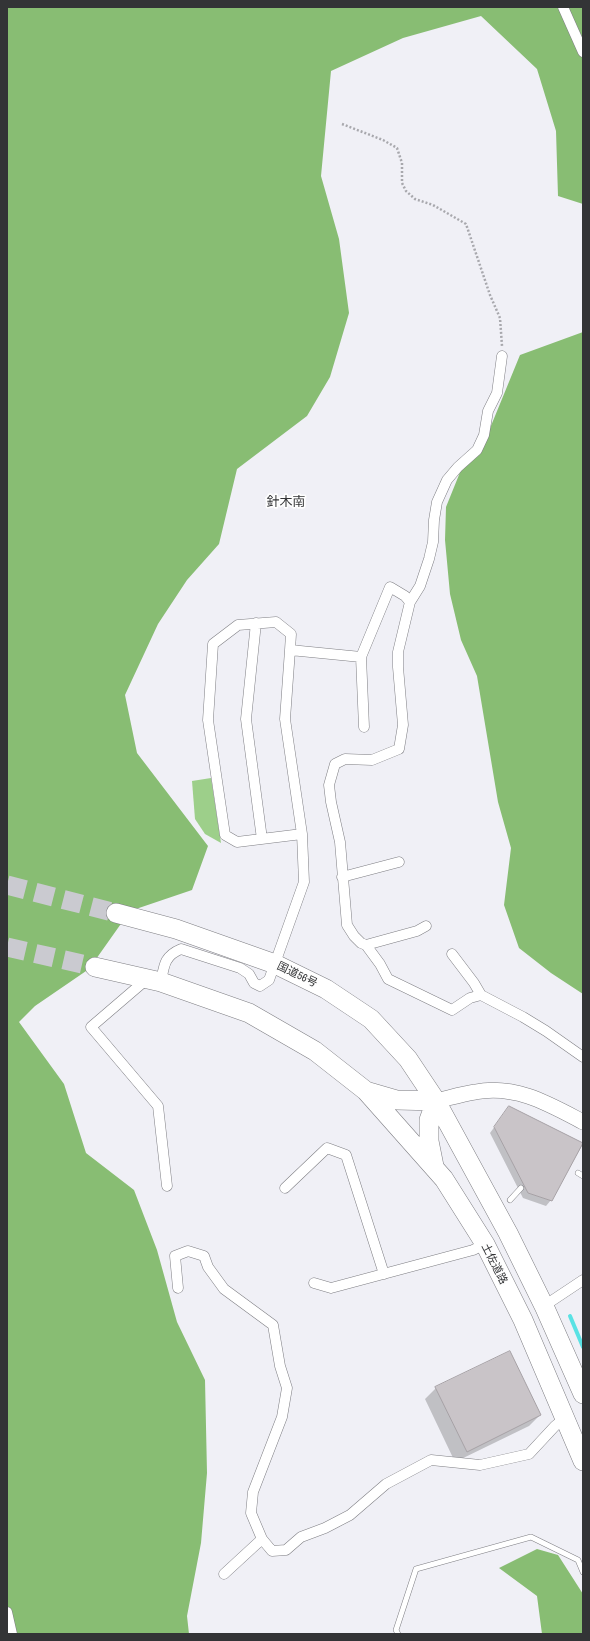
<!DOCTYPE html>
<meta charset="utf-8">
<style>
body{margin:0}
#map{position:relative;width:590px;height:1641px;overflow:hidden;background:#f0f0f6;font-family:"Archivo Narrow",sans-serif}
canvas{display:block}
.frame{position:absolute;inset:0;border:8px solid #333436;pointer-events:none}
</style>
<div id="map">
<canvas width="590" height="1641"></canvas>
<div class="frame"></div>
</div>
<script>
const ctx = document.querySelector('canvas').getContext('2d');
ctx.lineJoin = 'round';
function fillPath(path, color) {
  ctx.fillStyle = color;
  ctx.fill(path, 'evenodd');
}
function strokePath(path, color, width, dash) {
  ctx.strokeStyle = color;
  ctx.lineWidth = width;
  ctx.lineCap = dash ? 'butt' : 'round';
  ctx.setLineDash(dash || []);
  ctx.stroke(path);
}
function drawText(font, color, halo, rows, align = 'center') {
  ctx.font = font + ' "Archivo Narrow","Noto Sans JP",sans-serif';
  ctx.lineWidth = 3.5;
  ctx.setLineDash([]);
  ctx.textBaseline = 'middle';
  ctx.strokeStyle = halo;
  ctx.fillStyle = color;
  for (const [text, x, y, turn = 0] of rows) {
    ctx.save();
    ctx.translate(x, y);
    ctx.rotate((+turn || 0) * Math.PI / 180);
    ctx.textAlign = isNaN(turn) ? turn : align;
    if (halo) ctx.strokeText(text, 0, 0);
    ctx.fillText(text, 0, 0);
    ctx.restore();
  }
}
fillPath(new Path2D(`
 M211,778L221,843L205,834L195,819L192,781Z`), '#9dcf8a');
fillPath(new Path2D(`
 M7,7H583V204L558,196L556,131L537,69L481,16L403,38L331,71L321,176L339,239L349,313L330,377L307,416L237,469L219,544L187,580L158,624L125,695L137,753L208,846L192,890L130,911L89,969L35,1006L19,1022L64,1084L86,1153L134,1190L157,1250L177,1322L205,1380L207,1473L201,1543L187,1616L189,1634H7Z
 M583,332V994L551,973L519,948L504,905L511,848L498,802L477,676L461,640L450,594L445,540L446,507L465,460L486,438L520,355Z
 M537,1549L558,1555L583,1594V1634H542L537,1596L499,1568Z`), '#88bd73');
fillPath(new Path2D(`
 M509,1107L583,1144L551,1200L546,1206L523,1198L490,1133Z
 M436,1388L540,1415L529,1426L455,1462L425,1399Z`), '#0003');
strokePath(new Path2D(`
 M570,1316L583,1347`), '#5ae2e4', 4);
const building = new Path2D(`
 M509,1106L583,1143L552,1201L528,1193L494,1127Z
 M510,1351L541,1415L467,1452L435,1387Z`);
fillPath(building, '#c9c4c8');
strokePath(building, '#a6a1a5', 1);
strokePath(new Path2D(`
 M7,885L116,913
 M7,947L95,967`), '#cacad0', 19, [19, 10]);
const lane = new Path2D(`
 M578,1173L583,1176
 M510,1200L521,1188
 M398,1634L396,1630L416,1569L531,1537L578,1560L583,1572`);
const street = new Path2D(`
 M563,7L583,52
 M410,602L420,586L429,559L433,542L434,520L437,502L447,480L458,467L477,450L484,435L488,411L497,393L502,356
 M256,623L246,719L262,839
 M290,650L291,634L276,622L238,625L213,644L208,720L225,835L237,842L302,834
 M361,657L364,727
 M342,877L399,862
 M366,945L417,931L426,926
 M452,954L474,983L481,995
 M147,979L91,1027L158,1106L167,1186
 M161,982C164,966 164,956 181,949L240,968L249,974L254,983L260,986L269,980L304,882L302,834L285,719L290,650L361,657L390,587L405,596L410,602L398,652V667L403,725L399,749L372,760L345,759L335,764L329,785L331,802L340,842L347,925L354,936L361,943L366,945L380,964L388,979L452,1010L470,998L481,995L523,1017L546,1031L583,1057
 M285,1188L327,1148L346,1155L384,1274
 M314,1283L331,1288L473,1250L485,1244
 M178,1288L175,1256L188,1251L204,1256L208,1267L224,1289L273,1325L280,1366L287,1388L282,1417L253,1492L251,1513L262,1539L272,1551L286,1550L301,1537L325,1528L350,1515L386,1484L431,1460L480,1465L529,1454L555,1426L565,1418
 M544,1306L583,1280
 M224,1574L262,1539
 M7,1612L12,1634`);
const secondary = new Path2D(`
 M436,1101C449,1098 462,1094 475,1092C515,1084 549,1104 583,1122`);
const highway = new Path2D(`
 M116,913L176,929L275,964L326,989L371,1019L408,1059L436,1101L508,1233L544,1306L583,1394
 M95,967L161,982L249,1013L315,1051L366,1091L444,1179L485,1244L523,1320L583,1461
 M366,1091L397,1100L436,1101
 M434,1166L429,1141V1120L436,1101`);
strokePath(lane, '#7e7e83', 6);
strokePath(street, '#7e7e83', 11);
strokePath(secondary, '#7e7e83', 16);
strokePath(highway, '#7e7e83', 20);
strokePath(new Path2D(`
 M342,124L383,140L397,148L402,163V183L406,191L415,199L433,205L466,224L490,295L500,318L502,346`), '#a8a8ad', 2.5, [2, 2]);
strokePath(lane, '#fff', 5);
strokePath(street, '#fff', 10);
strokePath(secondary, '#fff', 15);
strokePath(highway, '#fff', 19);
drawText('11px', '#333436', '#fefefe', [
 ["国道56号",297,975,26],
 ["土佐道路",494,1264,63]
]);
drawText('13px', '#333436', '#fefefe', [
 ["針木南",286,503]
]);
</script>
